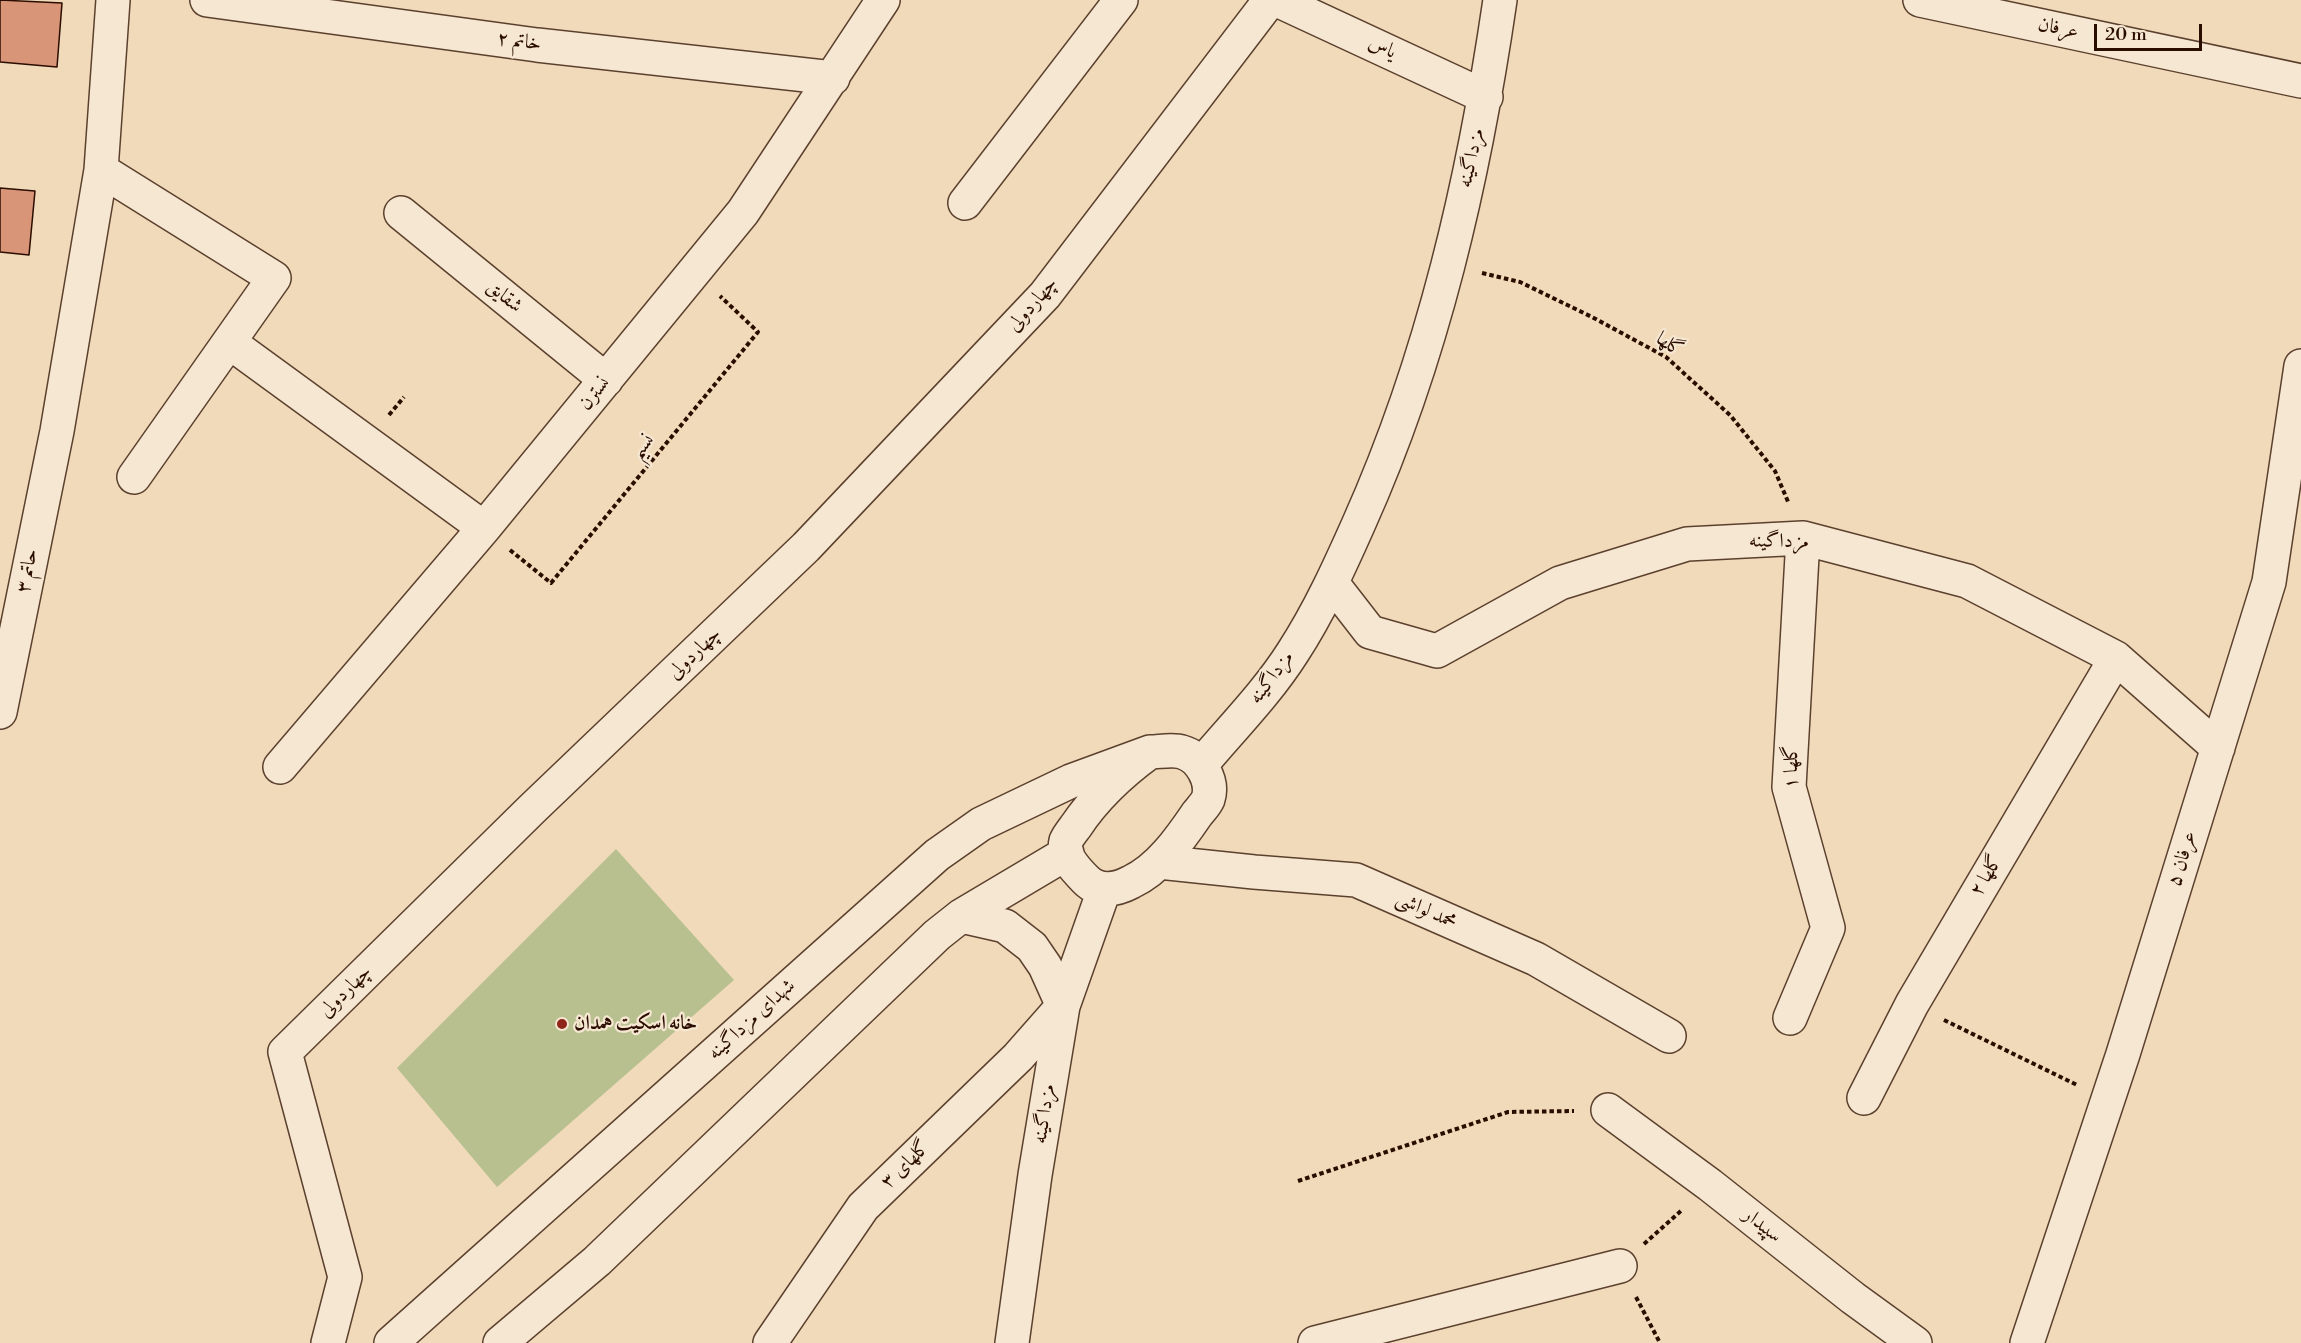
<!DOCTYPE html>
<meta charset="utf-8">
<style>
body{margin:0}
#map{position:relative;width:2301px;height:1343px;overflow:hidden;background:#f0dab9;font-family:"Libre Bodoni",serif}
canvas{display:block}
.scale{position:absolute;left:2094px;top:24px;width:108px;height:27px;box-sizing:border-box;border:3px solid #2b0d00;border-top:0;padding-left:8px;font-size:18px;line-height:21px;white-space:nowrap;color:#2b0d00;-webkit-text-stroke:4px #f5e7d2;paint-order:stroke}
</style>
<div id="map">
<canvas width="2301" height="1343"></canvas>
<div class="scale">20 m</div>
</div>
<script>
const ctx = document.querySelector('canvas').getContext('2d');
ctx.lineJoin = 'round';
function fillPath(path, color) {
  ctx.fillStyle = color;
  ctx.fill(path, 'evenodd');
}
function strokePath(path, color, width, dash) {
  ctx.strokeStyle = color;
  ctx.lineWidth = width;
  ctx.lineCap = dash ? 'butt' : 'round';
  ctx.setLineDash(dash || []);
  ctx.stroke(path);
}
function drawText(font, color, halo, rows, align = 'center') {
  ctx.font = font + ' "Libre Bodoni",Amiri,serif';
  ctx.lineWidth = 4.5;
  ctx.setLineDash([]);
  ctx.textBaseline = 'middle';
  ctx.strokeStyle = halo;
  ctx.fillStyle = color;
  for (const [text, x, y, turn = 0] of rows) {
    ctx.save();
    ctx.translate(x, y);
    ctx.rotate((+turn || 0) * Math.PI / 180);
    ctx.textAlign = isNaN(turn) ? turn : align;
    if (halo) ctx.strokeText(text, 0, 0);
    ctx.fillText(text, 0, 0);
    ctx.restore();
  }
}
fillPath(new Path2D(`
 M616,849L734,980L497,1187L397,1068Z`), '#b8c090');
const building = new Path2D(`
 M0,0L62,3L57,67L0,62Z
 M0,188L35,191L29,255L0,252Z`);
fillPath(building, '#d99577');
strokePath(building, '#2b0d00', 1.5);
const minor = new Path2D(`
 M207,0L537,45L833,78
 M1277,0L1486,97
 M1920,0L2301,81
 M101,170L274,278L134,477
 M965,203L1121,0
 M401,213L606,380
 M229,342L484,528
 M1332,583L1370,632L1437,651L1560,583L1687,544L1803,538L1967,581L2116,658L2218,748
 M0,712L57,431L101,170L113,0
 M1150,752C1159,752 1173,749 1182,752C1200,757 1214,781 1208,799C1206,804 1200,810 1197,814C1180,839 1159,869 1131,882C1116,890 1099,893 1086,880C1076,870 1062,856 1066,841C1068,836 1073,830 1076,826C1096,796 1121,773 1150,752Z
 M1201,765C1232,728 1267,693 1293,652C1319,612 1339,568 1359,523C1433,358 1474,179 1500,0
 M280,767L484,528L743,212L883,0
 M1159,862L1254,872L1356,880L1536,959L1669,1036
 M1790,1018L1828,928L1789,787L1803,538
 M1864,1098L1912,1004L2116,658
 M1608,1110L1710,1185L1853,1298L1915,1343
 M328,1343L345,1277L285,1052L532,809L806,547L1045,295L1270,0
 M391,1343L937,855L981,824L1071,781L1150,752
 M500,1343L597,1261L937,935L961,916L1067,853
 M770,1343L863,1207L1018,1057L1063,1006L1045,966L1032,947L1005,926L961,916
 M1012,1343L1035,1175L1063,1006L1104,890
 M1315,1343L1620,1266
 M2027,1343L2123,1054L2269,582L2301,366`);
strokePath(minor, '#5c402e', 36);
strokePath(new Path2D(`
 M1482,273L1520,282L1592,317L1666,357L1730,415L1775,471L1789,504
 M389,415L404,397
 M510,550L551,583L758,332L720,296
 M1944,1020L2077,1085
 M1298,1181L1508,1112L1574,1111
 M1644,1244L1683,1209
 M1636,1297L1660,1343`), '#2b0d00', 4, [4.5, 3]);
strokePath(minor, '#f5e7d2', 33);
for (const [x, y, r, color] of [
 [562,1024,6,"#8f2418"]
]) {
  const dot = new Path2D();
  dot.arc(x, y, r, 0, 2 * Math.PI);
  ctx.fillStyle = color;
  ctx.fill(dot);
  strokePath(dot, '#f5e7d2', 2);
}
drawText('20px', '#2b0d00', '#f5e7d2', [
 ["عرفان",2058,29,12],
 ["خاتم ۲",519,42,7],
 ["یاس",1382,48,25],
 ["مزداگینه",1472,158,-77],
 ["شقایق",504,297,39],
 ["چهاردولی",1033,305,-49],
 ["گلها",1669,345,34],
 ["نسترن",595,394,-51],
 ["نسیم",643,447,-50],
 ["مزداگینه",1779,542,1],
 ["حاتم ۳",28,571,-79],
 ["چهاردولی",695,654,-44],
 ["مزداگینه",1272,678,-53],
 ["گلها ۱",1792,767,-90],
 ["عرفان ۵",2183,859,-73],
 ["گلها ۲",1987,876,-59],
 ["محمد لواشی",1426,911,24],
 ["چهاردولی",346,992,-45],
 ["شهدای مزداگینه",752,1020,-42],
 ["مزداگینه",1045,1114,-81],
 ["گلهای ۳",906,1165,-44],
 ["سپیدار",1762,1226,38]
]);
drawText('bold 20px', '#2b0d00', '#f5e7d2', [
 ["خانه اسكيت همدان",574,1024]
], 'left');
</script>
